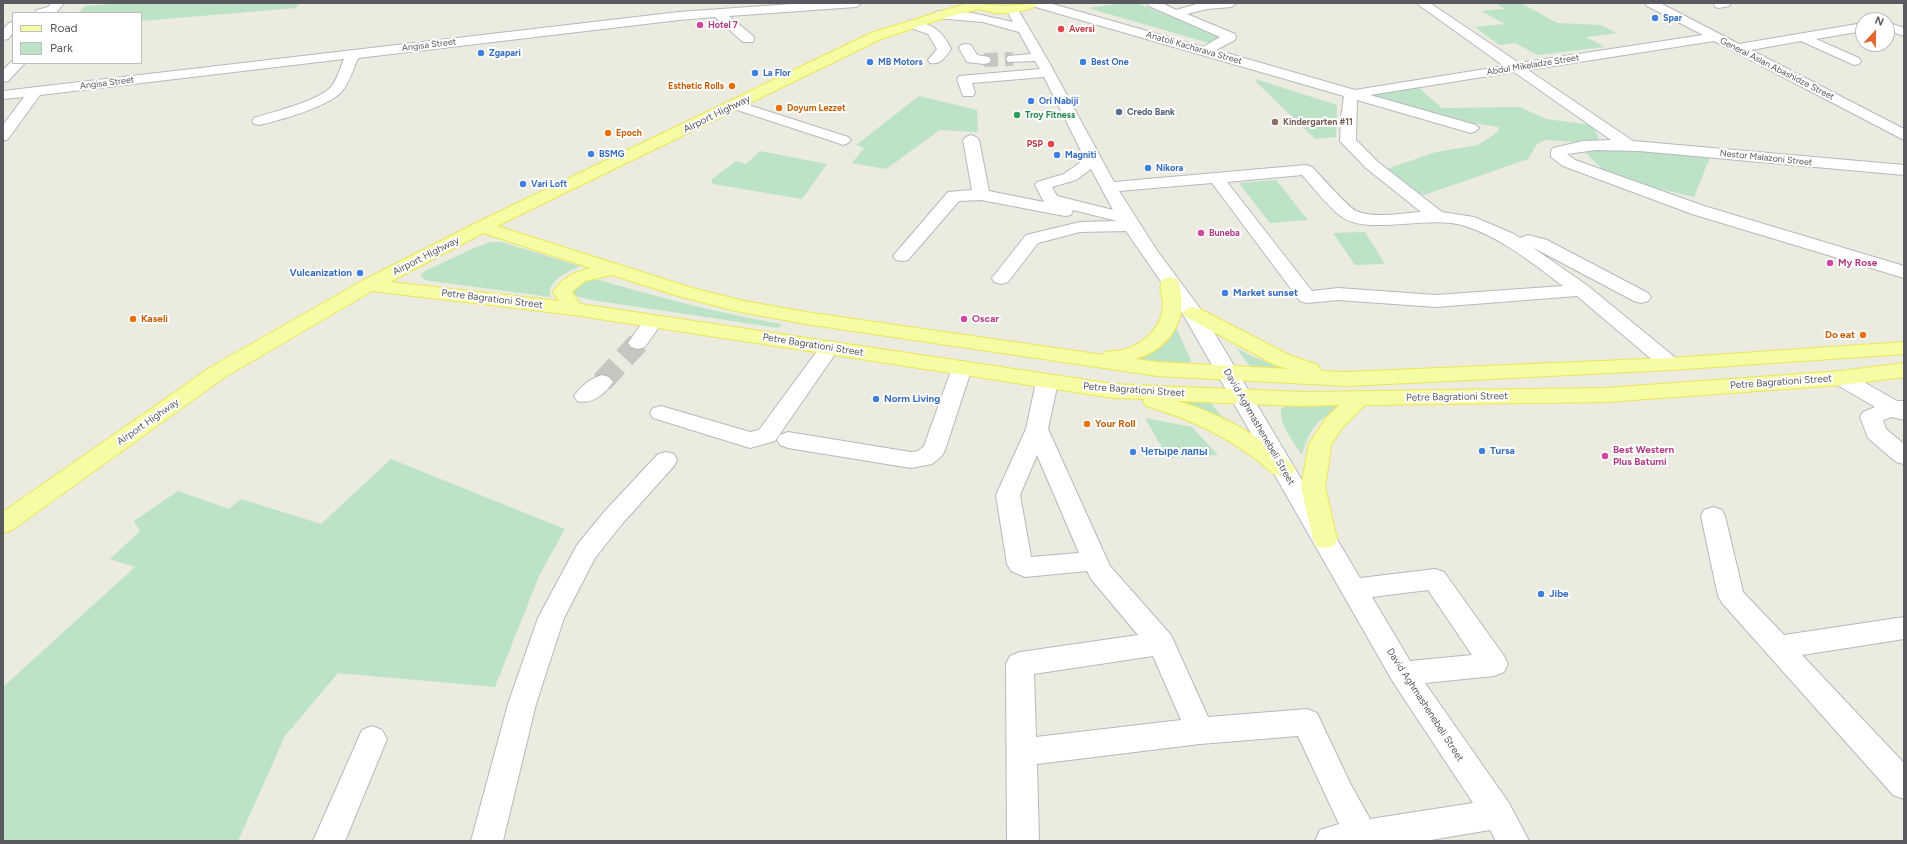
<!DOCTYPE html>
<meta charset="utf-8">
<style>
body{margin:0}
#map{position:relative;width:1907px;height:844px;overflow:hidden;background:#ebebe0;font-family:Figtree,sans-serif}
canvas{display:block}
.frame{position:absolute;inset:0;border:4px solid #585a60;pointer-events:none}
.legend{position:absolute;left:12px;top:12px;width:130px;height:52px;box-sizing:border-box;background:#fff;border:1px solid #bcbdbf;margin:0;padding:5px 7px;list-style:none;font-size:12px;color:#585a60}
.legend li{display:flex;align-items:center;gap:8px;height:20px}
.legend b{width:20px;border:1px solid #bcbdbf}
.north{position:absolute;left:1855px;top:12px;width:40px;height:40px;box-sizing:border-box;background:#fff;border:1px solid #bcbdbf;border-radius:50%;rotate:22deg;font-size:11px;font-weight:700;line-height:16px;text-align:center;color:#585a60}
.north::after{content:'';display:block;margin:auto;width:14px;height:18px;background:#e3672e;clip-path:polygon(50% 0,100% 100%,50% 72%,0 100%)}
</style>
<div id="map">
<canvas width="1907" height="844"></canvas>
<div class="frame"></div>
<ul class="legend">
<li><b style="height:5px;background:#f6fca4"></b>Road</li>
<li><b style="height:11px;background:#bce3c5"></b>Park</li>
</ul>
<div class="north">N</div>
</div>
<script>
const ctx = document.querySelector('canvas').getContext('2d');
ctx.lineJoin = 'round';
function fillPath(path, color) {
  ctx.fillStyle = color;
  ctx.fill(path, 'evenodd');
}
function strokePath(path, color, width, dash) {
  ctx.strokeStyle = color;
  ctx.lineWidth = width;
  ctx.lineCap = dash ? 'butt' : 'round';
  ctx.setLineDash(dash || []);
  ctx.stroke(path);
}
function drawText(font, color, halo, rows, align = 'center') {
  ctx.font = font + ' Figtree,sans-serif';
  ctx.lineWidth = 4;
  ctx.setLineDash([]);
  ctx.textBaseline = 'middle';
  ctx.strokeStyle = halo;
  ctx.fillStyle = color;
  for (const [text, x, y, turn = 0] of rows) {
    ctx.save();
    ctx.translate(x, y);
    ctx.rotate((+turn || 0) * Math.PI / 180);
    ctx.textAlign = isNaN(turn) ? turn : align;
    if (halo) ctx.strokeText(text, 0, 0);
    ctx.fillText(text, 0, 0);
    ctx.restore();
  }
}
fillPath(new Path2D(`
 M123,3H299L296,8L141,21V13H78L85,6Z
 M1124,3H1137L1221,37L1209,43L1088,8Z
 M1496,3H1521L1557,23L1601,25L1617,33L1586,37L1605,47L1537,55L1515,43L1499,45L1475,27L1505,24L1481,11L1505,9Z
 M1255,79L1337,105L1336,137L1315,139L1258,84Z
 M1418,87L1442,108L1520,107L1546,119L1592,125L1599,138L1593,143L1545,140L1537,144L1528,159L1424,195L1402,184L1384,170L1436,152L1478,145L1498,132L1499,127L1467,122L1371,97L1380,91Z
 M919,96L977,110L978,132L940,130L886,169L852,163L864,148L856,145Z
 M1588,150H1603L1711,155L1694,197L1617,179L1603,170L1585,152Z
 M760,151L827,164L802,199L713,184L711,180L736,161L746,164Z
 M1276,180L1308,220L1270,223L1239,183Z
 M1365,232L1385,264L1355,265L1333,233Z
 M491,242H501L580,266C569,271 544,282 551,297L431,281C426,280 423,280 421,274L427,270L474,248Z
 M596,279C657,297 718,313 781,324L779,328L592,300L575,296L572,291L586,280Z
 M1174,323L1191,361L1186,366L1123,361Z
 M1237,348L1251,356L1289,371C1258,371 1254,376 1237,348Z
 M1176,400L1210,402L1231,427L1207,412Z
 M1345,405C1318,419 1310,426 1302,455C1294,442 1279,425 1281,409L1287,406Z
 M1145,418L1192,427L1218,455L1168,458Z
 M391,459L565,529L539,576L495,687L338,673L285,736L238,841H3V687L135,567L110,559L140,531L134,521L178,491L229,509L241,499L321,524Z`), '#bce3c5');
strokePath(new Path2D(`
 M984,60L1013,59`), '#c6c7c0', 14, [14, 7]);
strokePath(new Path2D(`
 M602,382L638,343`), '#c6c7c0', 22, [22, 11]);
const minor = new Path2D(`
 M51,3H64L56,13H35L37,10L48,7Z
 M806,3H862L856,7L729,16L753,36L754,39L753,42H743L715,17L679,20L358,58C353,69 350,82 342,91C331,106 278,121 259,125L254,124L252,121L254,118C273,112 318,101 331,87C337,80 340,68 344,59L40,95L8,139L3,141V125L24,97L3,99V91L679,12Z
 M1030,3H1049L1203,47L1220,37L1149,6L1147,3H1162L1176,10L1200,3H1237L1231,7L1207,9L1187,14L1235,34L1236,37L1235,40L1216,50L1355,90L1504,66L1416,3H1430L1519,63L1703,35L1647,6L1645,3H1660L1739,44L1863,23V31L1816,39L1859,58L1861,61L1859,64L1854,65L1801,41L1751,50L1904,129V140L1714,41L1528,70L1633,141L1904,165V175L1639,151L1596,150L1567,154L1575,160L1704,206L1904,266V278L1692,214L1563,166L1551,157V151L1553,148L1583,141L1611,140L1514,72L1370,95L1476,125L1479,128L1476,131L1471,133L1357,100L1356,140L1378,162L1442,212L1474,217L1514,234L1520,238L1528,235L1547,240L1648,293L1651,297L1648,301L1641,303L1634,301L1532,247L1588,286L1677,359L1680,364L1677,369L1670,370L1663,369L1577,296L1436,307L1338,300L1307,303L1300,301L1212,183L1119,191L1158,252L1199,307L1360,578L1435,569L1444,572L1504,656L1508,664L1504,672L1494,676L1425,683L1509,803L1529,841H1496L1490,830L1425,841H1315L1320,830L1339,824L1298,736L1200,744L1037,764L1039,841H1007L1006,664L1010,656L1020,652L1138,635L1091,579L1087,571L1025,577L1011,571L1007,564L996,495L1026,429L1036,382L1040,377L1047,375L1054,377L1058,382L1048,429L1110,566L1171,635L1208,717L1307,709L1317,713L1350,783L1370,819L1473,803L1393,682L1180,309L1126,231L1080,232L1038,243L1008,282L1001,284L994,282L992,278L1026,235L1080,222L1117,221L1073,210L1071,215L1065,216L981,200L959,201L908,260L902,261L896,260L893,256L948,192L972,190L963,140L966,137L971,135L976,137L979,140L989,191L1044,202L1035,185L1037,182L1064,174L1085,159L1044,77L972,83L975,93L973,96H963L957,79L959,76L1040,69L1035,61L1008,62L1006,59L1008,56L1031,54L1019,32L983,22L936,18L934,15L936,12L940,11L972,13L1013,22L1006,9L1008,6H1016L1050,64L1114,182L1306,165L1312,167C1320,175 1348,207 1356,211C1375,219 1401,213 1421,212L1366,168L1340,141L1341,118L1344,96L1032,6ZM1091,169L1113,210L1057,196L1052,187L1076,180ZM1302,175C1312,186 1330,209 1342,217C1368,236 1430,214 1465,226C1502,238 1532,263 1563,286L1436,295L1338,288L1312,291L1227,182ZM1037,455L1079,553L1031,557L1020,495ZM1428,590L1472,655L1410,661L1372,597ZM1153,656L1181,720L1036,737L1034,674Z
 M1714,3H1731L1729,6L1719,8L1715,7Z
 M912,20C933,25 941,29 951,49C945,57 941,65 930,63L928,60L937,49L928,34L908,27L906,24L908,21Z
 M13,22V33L8,39L3,40V29L9,23Z
 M1887,22L1904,28V36L1887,30Z
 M966,44L971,45L977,55L989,57L991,60L989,63L984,64L967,62L959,48L961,45Z
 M13,60V63H25L8,81L3,82V70Z
 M736,101L848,137L851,140L848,143L843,145L838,143L731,108L729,105L731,102Z
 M653,315L660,317L663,321L645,347L638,349L631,347L628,343L646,317Z
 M830,341L837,343L840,347L775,441L750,448L653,418L650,413L653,408L661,406L750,432L759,430L823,343Z
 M962,361L969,363L972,368L945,450L942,456L932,464L911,468L788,448L780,445L777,440L780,435L788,432L911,452L918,451L924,446L952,368L955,363Z
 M1841,371L1848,373L1897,401H1904V420L1892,417L1883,420L1886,429L1904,444V464L1896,462L1868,438L1860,417L1863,412L1875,407L1834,383L1831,378L1834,373Z
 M602,375L609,377L613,382C605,394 592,405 577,401L574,396C580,387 591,378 602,375Z
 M666,452L674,454L677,460L674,466L622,524L595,558L564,618L536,704L503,841H471L508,704L538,618L577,545L604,512L658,454Z
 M1713,507L1722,510L1725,516L1743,592L1784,635L1904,617V639L1802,655L1904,763V799L1893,795L1722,603L1718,596L1701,516L1704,510Z
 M372,726L382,730L387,739L345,841H313L362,730Z`);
const major = new Path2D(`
 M968,3L1004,6L1040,3L1032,8L1012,13H996L979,9L944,18L881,39L497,226L692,288L744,301L806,312L1103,355L1105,352C1112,351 1119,351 1126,349C1147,342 1163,326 1163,303C1162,295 1158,286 1163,279L1170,277L1177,279C1180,284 1180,288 1181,294C1186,325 1165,351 1135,359L1158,362L1288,369L1275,365L1186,317L1183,313L1186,309L1193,307L1200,309L1289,355L1318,365L1321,371L1347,372L1670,358L1904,342V354L1670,370L1347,386L1158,376L806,324L736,311L678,296L612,275L585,281L572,292L580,304L1114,384L1301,392L1605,388L1841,371L1904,363V377L1841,385L1605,402L1365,405L1342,428L1331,445L1325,487L1337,539L1334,546L1325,548L1316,546L1313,539L1301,487L1309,444L1326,418L1339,405L1301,406L1177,401C1212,411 1243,427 1272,448C1280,454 1289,460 1295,469L1291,475C1275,480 1269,469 1257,460C1223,434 1187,418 1146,406L1143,401L1144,399L1114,398L574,315L372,291L225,377L12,530L3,533V512L211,367L362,281L476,223L871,33ZM483,233L591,268C574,272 562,278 553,292L559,301L390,282Z`);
strokePath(minor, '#b7b8be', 2);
strokePath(major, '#ece657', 2);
fillPath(minor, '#fff');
fillPath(major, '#f6fca4');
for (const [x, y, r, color] of [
 [1655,18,4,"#3f7fe0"],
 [700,25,4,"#d1479c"],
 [1061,29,4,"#e0444e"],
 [481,53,4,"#3f7fe0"],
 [870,62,4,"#3f7fe0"],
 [1083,62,4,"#3f7fe0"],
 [755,73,4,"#3f7fe0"],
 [732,86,4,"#e8710a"],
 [1031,101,4,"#3f7fe0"],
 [779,108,4,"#e8710a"],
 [1119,112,4,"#5c6f8a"],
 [1017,115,4,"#2e9e5b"],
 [1275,122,4,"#8d6e63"],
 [608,133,4,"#e8710a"],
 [1051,144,4,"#e0444e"],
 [591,154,4,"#3f7fe0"],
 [1057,155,4,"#3f7fe0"],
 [1148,168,4,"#3f7fe0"],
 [523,184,4,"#3f7fe0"],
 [1201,233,4,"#d1479c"],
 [1830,263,4,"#d1479c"],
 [360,273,4,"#3f7fe0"],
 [1225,293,4,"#3f7fe0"],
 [133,319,4,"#e8710a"],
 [964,319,4,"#d1479c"],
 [1863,335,4,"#e8710a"],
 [876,399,4,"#3f7fe0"],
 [1087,424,4,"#e8710a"],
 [1482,451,4,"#3f7fe0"],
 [1133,452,4,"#3f7fe0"],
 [1605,456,4,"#d1479c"],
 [1541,594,4,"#3f7fe0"]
]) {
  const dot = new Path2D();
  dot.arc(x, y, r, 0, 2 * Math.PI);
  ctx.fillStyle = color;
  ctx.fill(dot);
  strokePath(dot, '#fff', 1.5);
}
drawText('bold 9px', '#366cbe', '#fff', [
 ["Spar",1663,18],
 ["Zgapari",489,53],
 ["MB Motors",878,62],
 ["Best One",1091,62],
 ["La Flor",763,73],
 ["Ori Nabiji",1039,101],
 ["BSMG",599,154],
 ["Magniti",1065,155],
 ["Nikora",1156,168],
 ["Vari Loft",531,184]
], 'left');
drawText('bold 9px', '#b23c85', '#fff', [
 ["Hotel 7",708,25],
 ["Buneba",1209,233]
], 'left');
drawText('bold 9px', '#be3a42', '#fff', [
 ["Aversi",1069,29],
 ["PSP",1043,144,"right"]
], 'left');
drawText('9px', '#585a60', '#fff', [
 ["Angisa Street",429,45,-7],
 ["Anatoli Kacharava Street",1194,48,16],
 ["Abdul Mikeladze Street",1533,65,-9],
 ["General Aslan Abashidze Street",1777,69,27],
 ["Angisa Street",107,83,-7],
 ["Nestor Malazoni Street",1766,158,6]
]);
drawText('bold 9px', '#c56008', '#fff', [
 ["Esthetic Rolls",724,86,"right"],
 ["Doyum Lezzet",787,108],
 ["Epoch",616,133]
], 'left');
drawText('bold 9px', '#4e5e75', '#fff', [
 ["Credo Bank",1127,112]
], 'left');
drawText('bold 9px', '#27864d', '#fff', [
 ["Troy Fitness",1025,115]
], 'left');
drawText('bold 9px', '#785e54', '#fff', [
 ["Kindergarten #11",1283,122]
], 'left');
drawText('10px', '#585a60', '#fff', [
 ["Airport Highway",717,114,-26],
 ["Airport Highway",426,256,-27],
 ["Petre Bagrationi Street",492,299,7],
 ["Petre Bagrationi Street",813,345,9],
 ["Petre Bagrationi Street",1781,382,-4],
 ["Petre Bagrationi Street",1134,390,4],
 ["Petre Bagrationi Street",1457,397,-1],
 ["Airport Highway",148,422,-35],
 ["David Aghmashenebeli Street",1259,427,60],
 ["David Aghmashenebeli Street",1425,705,57]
]);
drawText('bold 10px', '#b23c85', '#fff', [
 ["My Rose",1838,263],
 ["Oscar",972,319],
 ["Best Western",1613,450],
 ["Plus Batumi",1613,462]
], 'left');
drawText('bold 10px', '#366cbe', '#fff', [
 ["Vulcanization",352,273,"right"],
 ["Market sunset",1233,293],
 ["Norm Living",884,399],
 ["Tursa",1490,451],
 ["Четыре лапы",1141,452],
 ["Jibe",1549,594]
], 'left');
drawText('bold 10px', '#c56008', '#fff', [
 ["Kaseli",141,319],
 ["Do eat",1855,335,"right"],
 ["Your Roll",1095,424]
], 'left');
</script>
